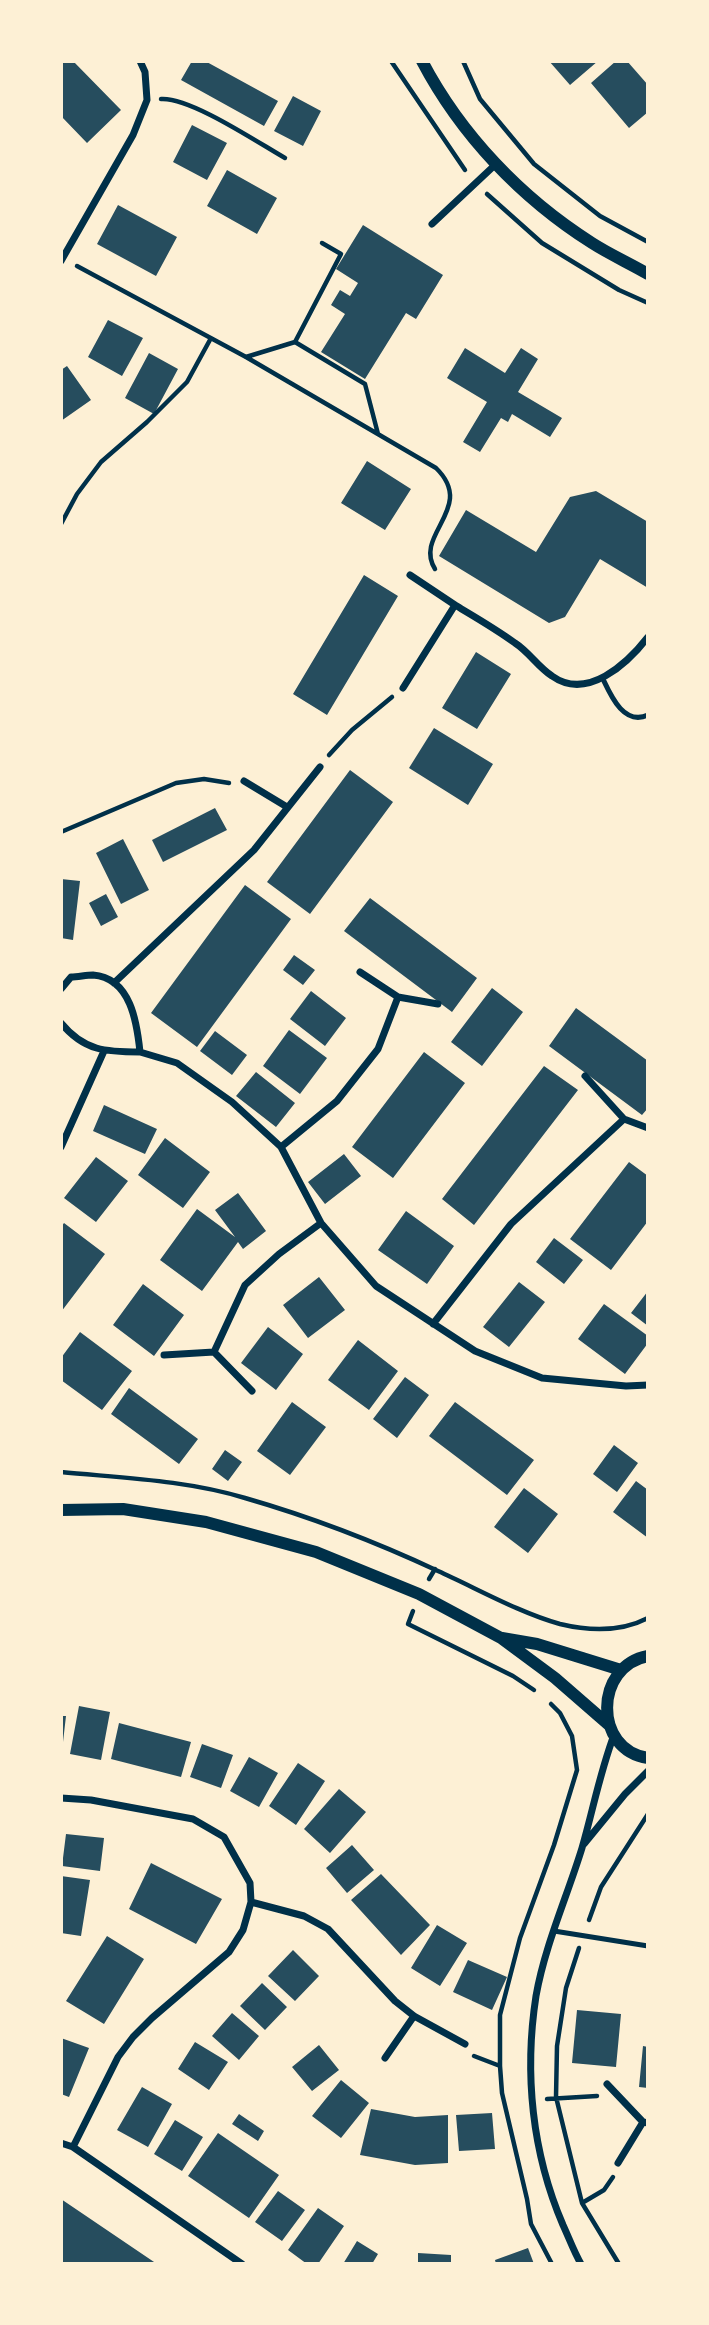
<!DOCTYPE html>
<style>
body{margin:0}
#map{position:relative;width:709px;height:2325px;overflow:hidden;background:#fdf0d5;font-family:Karla,sans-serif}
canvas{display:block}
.frame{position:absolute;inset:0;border:63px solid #fdf0d5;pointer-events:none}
</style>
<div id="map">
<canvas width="709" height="2325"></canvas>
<div class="frame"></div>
</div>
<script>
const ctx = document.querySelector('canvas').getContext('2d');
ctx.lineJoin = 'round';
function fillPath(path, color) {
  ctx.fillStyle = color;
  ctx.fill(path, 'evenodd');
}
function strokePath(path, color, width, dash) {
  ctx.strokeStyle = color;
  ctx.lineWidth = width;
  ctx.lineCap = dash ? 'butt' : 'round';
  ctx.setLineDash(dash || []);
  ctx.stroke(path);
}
fillPath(new Path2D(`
 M61,61H73L121,110L87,143L61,116Z
 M192,61H205L278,101L264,126L181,80Z
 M549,61H598L570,85Z
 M616,61H627L648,85V112L629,128L591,83Z
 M293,96L321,111L303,146L274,131Z
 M192,125L227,143L207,180L173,162Z
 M227,170L277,198L257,234L207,206Z
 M118,205L177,237L156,276L97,244Z
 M363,225L443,275L416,319L406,313L365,379L321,352L345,314L331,305L340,290L350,296L358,283L336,269Z
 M108,320L143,338L122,376L88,357Z
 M465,348L505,373L521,348L538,359L518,392L562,418L550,437L512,414L508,422L501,418L480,452L463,442L487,402L447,378Z
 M149,353L178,369L154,414L125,398Z
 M67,366L91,400L61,421V370Z
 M367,461L411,489L385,530L341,503Z
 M596,491L648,522V588L600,559L565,617L549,623L439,556L466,510L536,552L570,497Z
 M364,575L398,596L327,715L293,694Z
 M476,652L511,674L477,729L442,708Z
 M434,728L493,764L468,805L409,768Z
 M350,770L393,802L310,914L267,882Z
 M215,808L227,830L163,862L152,840Z
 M123,839L149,890L121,904L96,853Z
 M61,879L80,881L73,940L61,938Z
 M245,885L291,919L197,1047L151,1013Z
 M106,894L118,917L101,926L89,903Z
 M370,898L477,978L452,1012L344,931Z
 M294,955L315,970L303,985L283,970Z
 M492,988L523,1012L482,1066L451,1042Z
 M311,991L346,1018L325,1046L290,1019Z
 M576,1008L648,1061V1108L642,1115L549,1046Z
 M289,1030L327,1058L300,1094L263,1066Z
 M215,1031L247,1055L232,1075L200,1051Z
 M424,1052L465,1083L393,1178L352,1147Z
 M544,1066L578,1090L474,1225L442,1199Z
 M256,1072L295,1103L276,1127L236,1096Z
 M104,1105L157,1129L145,1154L93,1131Z
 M165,1138L210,1172L183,1208L138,1175Z
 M344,1154L361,1176L325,1204L308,1182Z
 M96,1157L128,1181L96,1222L64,1198Z
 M629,1162L648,1176V1221L611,1270L570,1239Z
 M238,1193L266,1231L243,1249L238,1242L202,1291L160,1260L197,1209L235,1237L215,1210Z
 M406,1211L454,1246L427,1284L378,1250Z
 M64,1223L105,1254L61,1312V1227Z
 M554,1238L583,1260L564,1284L536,1262Z
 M319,1277L345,1310L308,1338L283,1305Z
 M519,1282L545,1302L509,1347L483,1327Z
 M143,1284L184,1315L154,1356L113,1325Z
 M648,1291V1326L631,1313Z
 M604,1304L648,1336V1343L625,1374L578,1339Z
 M268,1327L303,1354L276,1390L241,1363Z
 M80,1332L132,1371L102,1410L61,1380V1358Z
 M358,1340L398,1371L369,1410L328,1380Z
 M405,1377L429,1395L397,1438L373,1419Z
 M129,1388L198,1439L179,1464L111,1414Z
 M292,1402L326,1427L290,1475L257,1451Z
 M455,1402L534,1460L507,1495L429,1436Z
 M614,1445L638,1463L617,1492L593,1474Z
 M225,1450L242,1462L228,1481L212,1469Z
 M636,1481L648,1490V1538L613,1512Z
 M524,1488L558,1514L528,1553L494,1527Z
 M79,1706L110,1712L101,1760L70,1754Z
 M61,1716H66L63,1742H61Z
 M119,1723L191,1742L181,1777L111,1759Z
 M202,1744L233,1755L221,1788L190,1777Z
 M249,1757L278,1773L259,1807L230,1791Z
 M298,1763L325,1781L296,1825L269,1806Z
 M339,1789L366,1812L330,1853L304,1829Z
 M66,1834L104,1838L100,1871L62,1866Z
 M352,1845L374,1870L347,1893L326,1868Z
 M151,1863L222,1899L196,1944L129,1909Z
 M381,1874L430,1925L401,1955L351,1900Z
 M61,1876L90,1880L81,1936L61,1933Z
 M437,1925L467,1943L440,1986L411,1968Z
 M107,1936L144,1959L104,2024L66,2001Z
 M293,1950L319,1976L295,2001L268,1976Z
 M468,1960L507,1977L492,2010L453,1992Z
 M262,1983L287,2007L265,2030L240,2006Z
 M577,2010L621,2014L616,2067L572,2063Z
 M232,2013L259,2036L239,2060L212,2036Z
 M61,2038L89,2048L69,2097L61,2094Z
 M195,2042L228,2062L209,2090L178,2069Z
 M319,2045L339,2070L312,2091L292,2067Z
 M643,2046L648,2047V2088L639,2087Z
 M341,2080L369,2103L341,2138L312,2116Z
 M142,2087L172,2104L148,2147L117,2130Z
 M371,2109L415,2117L448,2115V2163L415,2165L360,2155Z
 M492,2113L495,2149L459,2151L456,2115Z
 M239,2114L264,2131L258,2141L232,2124Z
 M175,2120L203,2137L182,2171L154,2154Z
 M218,2133L279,2175L249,2218L188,2176Z
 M278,2191L305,2210L282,2241L255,2222Z
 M61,2199L157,2264L61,2263Z
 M318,2208L344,2226L318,2264H307L288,2250Z
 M357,2241L378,2254L372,2264H343Z
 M528,2248L534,2264H496L495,2260Z
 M418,2253L451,2255V2264H418Z`), '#264d5e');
strokePath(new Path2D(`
 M391,61L465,170
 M463,61L480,99L534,164L600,216L648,242
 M161,99C190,97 257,142 285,158
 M487,194L542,243L619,290L648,303
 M77,266L246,357L436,468C477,508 413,534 435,569
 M295,342L365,384L378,434
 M246,357L295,342L341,254L322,243
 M61,524L77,494L101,462L147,422L187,382L211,338
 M329,755L352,730L392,697
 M61,832L176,783L204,779L229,783
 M61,1472C122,1478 186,1480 245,1498C311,1517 376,1542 438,1571C476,1588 520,1613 560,1624C589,1631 621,1632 648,1618
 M429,1579L435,1569
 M413,1611L408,1624L513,1676L534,1690
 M551,1704L560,1713L572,1736L577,1770L554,1845L520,1938L500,2015V2066L502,2093L527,2199L531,2224L552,2264
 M589,1920L601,1887L648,1814
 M579,1948L566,1988L557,2046L556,2097L582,2203L619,2264
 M474,2056L500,2066
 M547,2099L597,2096
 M582,2203L604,2190L613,2177`), '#003049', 4.5);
strokePath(new Path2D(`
 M603,679C611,696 624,726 648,715
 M554,1931L648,1946`), '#003049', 5);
strokePath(new Path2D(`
 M432,224L496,164
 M61,261L133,135L147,100L145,72L140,61
 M410,575L455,605
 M403,688L455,605C475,617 496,629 515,643C529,652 538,667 552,676C587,701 627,664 648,637
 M244,781L287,807
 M114,983L254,850L320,767
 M61,989L71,977C78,977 86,975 93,975C131,978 137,1023 140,1052C106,1052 84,1051 61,1023
 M398,997L438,1004
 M140,1052L177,1063L232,1102L281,1147L321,1223L376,1286L475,1351L542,1378L626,1386L648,1385
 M624,1119L648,1128
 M61,1147L104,1051
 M281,1147L337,1101L378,1049L398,997L360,972
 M433,1324L511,1224L624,1119L585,1076
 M214,1352L252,1391
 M164,1355L214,1352L245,1285L279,1254L321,1223
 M61,1798L91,1800L193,1819L224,1837L250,1883L251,1902L243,1930L229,1952L152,2018L133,2037L118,2057L73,2147
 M584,1844L625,1794L648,1771
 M251,1902L304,1916L328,1929L395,2001L414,2016L465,2044
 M385,2058L414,2016
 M607,2084L643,2122L648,2123
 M61,2143L73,2147L242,2264
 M618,2163L643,2122
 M581,2264C574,2252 569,2238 563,2225C532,2153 524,2073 536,1996C545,1945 567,1897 582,1848C593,1810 600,1772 614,1735`), '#003049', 7);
strokePath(new Path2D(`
 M422,61C461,135 521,198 592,243C609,254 629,263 648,274
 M61,1510L123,1509L206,1522L316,1552L419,1594L501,1638L555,1678L609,1725
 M502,1638L537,1644L621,1670
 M648,1656C594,1666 593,1750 648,1758`), '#003049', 12);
</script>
